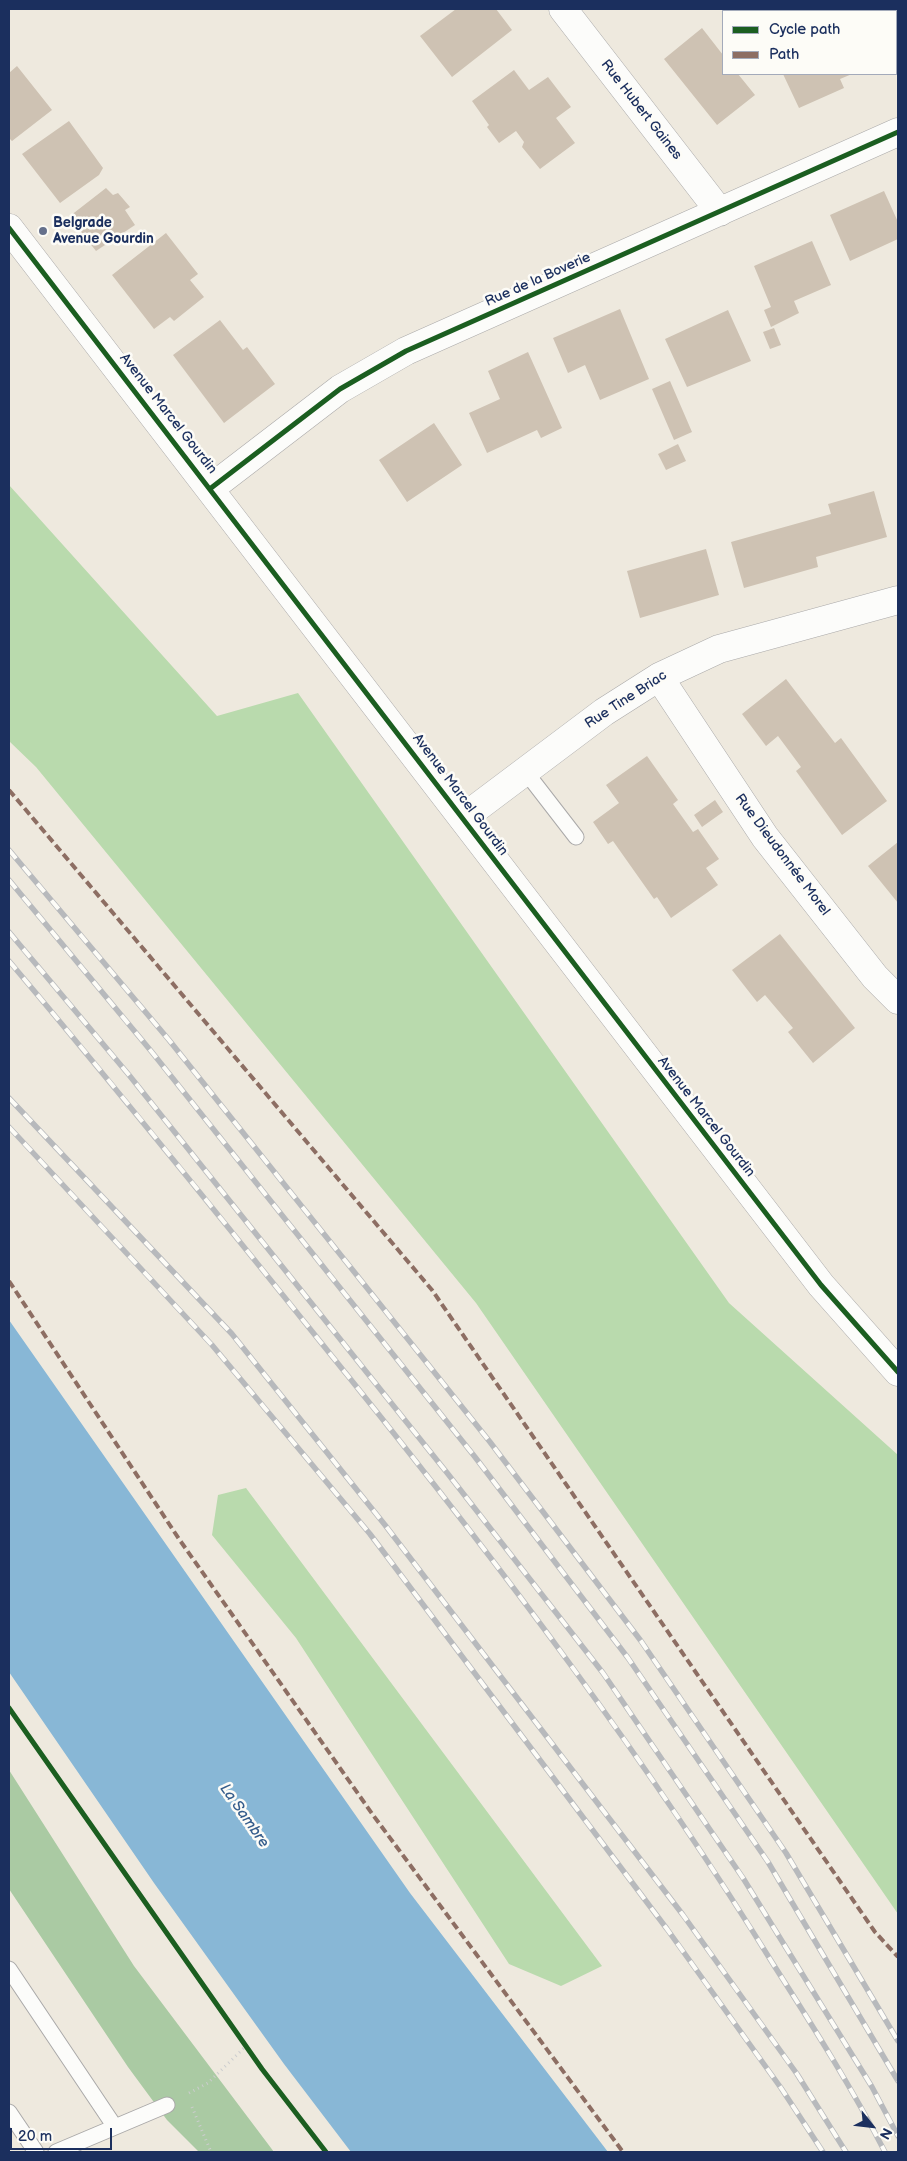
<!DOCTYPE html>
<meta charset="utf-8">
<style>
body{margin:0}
#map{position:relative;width:907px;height:2161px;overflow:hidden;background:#eee9de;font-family:"Balsamiq Sans",sans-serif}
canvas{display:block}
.frame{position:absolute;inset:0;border:10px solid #1b2f5e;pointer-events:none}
.legend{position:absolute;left:722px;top:10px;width:175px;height:65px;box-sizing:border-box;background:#fdfcf7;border:1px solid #a3aaba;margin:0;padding:6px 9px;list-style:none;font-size:15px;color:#1b2f5e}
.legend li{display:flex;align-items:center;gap:10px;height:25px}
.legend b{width:25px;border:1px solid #a3aaba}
.north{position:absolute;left:847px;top:2101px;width:50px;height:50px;-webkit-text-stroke:4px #fdfcf7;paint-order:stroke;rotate:119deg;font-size:14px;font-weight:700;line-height:20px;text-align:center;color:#1b2f5e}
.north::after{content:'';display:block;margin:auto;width:18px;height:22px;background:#1b2f5e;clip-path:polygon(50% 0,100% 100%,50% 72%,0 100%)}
.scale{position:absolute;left:10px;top:2128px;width:102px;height:22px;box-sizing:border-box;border:2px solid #1b2f5e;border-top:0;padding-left:6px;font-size:15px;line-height:18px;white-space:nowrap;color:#1b2f5e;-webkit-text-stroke:4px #fdfcf7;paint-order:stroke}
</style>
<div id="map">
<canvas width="907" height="2161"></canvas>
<div class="frame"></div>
<ul class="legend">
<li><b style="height:6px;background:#1b5e20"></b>Cycle path</li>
<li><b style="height:6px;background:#8d6e63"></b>Path</li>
</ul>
<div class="north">N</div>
<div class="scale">20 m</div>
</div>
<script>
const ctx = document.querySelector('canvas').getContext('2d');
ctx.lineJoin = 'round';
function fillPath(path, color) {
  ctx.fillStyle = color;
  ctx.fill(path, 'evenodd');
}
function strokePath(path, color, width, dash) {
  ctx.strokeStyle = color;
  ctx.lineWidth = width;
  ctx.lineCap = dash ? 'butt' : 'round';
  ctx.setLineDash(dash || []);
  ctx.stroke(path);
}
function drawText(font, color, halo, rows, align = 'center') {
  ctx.font = font + ' "Balsamiq Sans",sans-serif';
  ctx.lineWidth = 5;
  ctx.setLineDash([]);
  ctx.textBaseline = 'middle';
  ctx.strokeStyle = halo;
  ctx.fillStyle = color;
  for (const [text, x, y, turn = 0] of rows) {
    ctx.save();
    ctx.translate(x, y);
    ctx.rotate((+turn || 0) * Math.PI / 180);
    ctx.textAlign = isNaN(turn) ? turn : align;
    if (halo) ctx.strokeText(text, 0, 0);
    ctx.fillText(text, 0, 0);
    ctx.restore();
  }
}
fillPath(new Path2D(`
 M9,485L217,716L298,693L729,1303L898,1455V1914L476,1303L36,767L9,741Z
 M246,1488L602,1966L561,1986L509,1964L296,1638L212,1535L218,1495Z`), '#b9daad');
fillPath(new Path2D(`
 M9,1770L134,1966L274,2152H199L167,2120L128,2067L9,1889Z`), '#aacaa3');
fillPath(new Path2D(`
 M9,1320L410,1893L608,2152H351L284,2064L154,1883L9,1672Z`), '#88b7d6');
fillPath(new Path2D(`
 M456,9H496L512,30L452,77L420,36Z
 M864,9H898V49L896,50V11H865Z
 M702,28L723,55V74H738L755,95L717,125L664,59Z
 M17,66L52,110L12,141L9,138V73Z
 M514,70L529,90L548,77L571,107L556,118L575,143L540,169L522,147L524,142L516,131L499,143L487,127L489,125L472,101Z
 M783,74H852L840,79L844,88L799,108Z
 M69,121L103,168L99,175L60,203L22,154Z
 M106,188L113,195L118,193L130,207L125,210L135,225L96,251L70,218V216Z
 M884,191L898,222V239L850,261L830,215Z
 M166,233L198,274L190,280L204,297L174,321L170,317L154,329L112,275Z
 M812,241L831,285L794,301L799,313L771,327L764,310L771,307L754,266Z
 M620,309L649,379L600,400L585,365L568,373L553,338Z
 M728,310L751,361L687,387L665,339Z
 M220,320L243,350L247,347L275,384L224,423L173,355Z
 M774,328L781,345L770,349L763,332Z
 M528,352L562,428L541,438L537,430L487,453L469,413L500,399L488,371Z
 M670,381L692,432L674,440L652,389Z
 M434,423L462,465L407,502L379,460Z
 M678,444L686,461L666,470L658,454Z
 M874,491L887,537L816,557L818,567L744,588L731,542L831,514L828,504Z
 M706,549L719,595L640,618L627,571Z
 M786,679L835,743L841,738L887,801L842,835L796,771L801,767L778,736L766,746L742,714Z
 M647,756L678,800L673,804L693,832L698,829L719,859L706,868L718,885L671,918L657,897L654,899L613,841L608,844L593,822L619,803L606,785Z
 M715,800L723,812L702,827L694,815Z
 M898,842V903L868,866Z
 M780,934L855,1028L813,1063L788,1032L793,1028L765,995L757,1002L732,970Z`), '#cec2b3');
const service = new Path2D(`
 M525,771L576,837
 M9,1969L115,2127
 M9,2112L36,2152
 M56,2152L167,2105`);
const minor = new Path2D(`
 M563,9L720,212
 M211,488L340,389L406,351L898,132
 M659,677L765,837L875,977L898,1000
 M463,818L604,712L659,677L719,649L898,600`);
const tertiary = new Path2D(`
 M9,228L821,1285L898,1372`);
strokePath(service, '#aaa9a9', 17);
strokePath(minor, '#aaa9a9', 29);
strokePath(tertiary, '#aaa9a9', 29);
strokePath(new Path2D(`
 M189,2093L208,2083L246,2046
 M192,2107L211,2152`), '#cccdce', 3, [1, 4]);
strokePath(service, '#fcfcfa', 15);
strokePath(minor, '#fcfcfa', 28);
strokePath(tertiary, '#fcfcfa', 28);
const rail = new Path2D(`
 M9,850L169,1040L490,1442L641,1641L786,1853L898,2041
 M9,880L151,1051L475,1457L628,1658L768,1862L898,2081
 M9,932L129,1075L448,1474L603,1673L743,1878L872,2087L898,2136
 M9,961C124,1097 236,1237 348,1376C500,1565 647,1760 775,1967C814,2028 852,2088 885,2152
 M9,1098L232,1334L385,1525L683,1915L797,2074L846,2152
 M9,1127L212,1345L370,1534L667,1929L781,2088L823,2152`);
strokePath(rail, '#b7b9bc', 5.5);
strokePath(rail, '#fdfcf7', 4, [11]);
strokePath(new Path2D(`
 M9,790L432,1290L875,1932L898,1957
 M9,1281L179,1539L373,1815L623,2152`), '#8d6e63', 4, [8, 4]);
strokePath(new Path2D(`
 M9,228L821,1285L898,1372
 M211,488L340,389L406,351L898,132
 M9,1708L262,2069L326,2152`), '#1b5e20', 5);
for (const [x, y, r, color] of [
 [43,231,5,"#65708b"]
]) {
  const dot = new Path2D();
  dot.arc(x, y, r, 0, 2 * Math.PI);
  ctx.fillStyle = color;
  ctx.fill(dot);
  strokePath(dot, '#fdfcf7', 2);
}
drawText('14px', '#1b2f5e', '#fdfcf7', [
 ["Rue Hubert Gaines",641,110,52],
 ["Rue de la Boverie",538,280,-24],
 ["Avenue Marcel Gourdin",168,414,52],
 ["Rue Tine Briac",626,700,-33],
 ["Avenue Marcel Gourdin",460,795,53],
 ["Rue Dieudonnée Morel",782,855,53],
 ["Avenue Marcel Gourdin",706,1117,52]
]);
drawText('bold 14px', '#1b2f5e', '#fdfcf7', [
 ["Belgrade",53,223],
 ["Avenue Gourdin",53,239]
], 'left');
drawText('italic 15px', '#355d8c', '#fdfcf7', [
 ["La Sambre",244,1816,55]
]);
</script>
